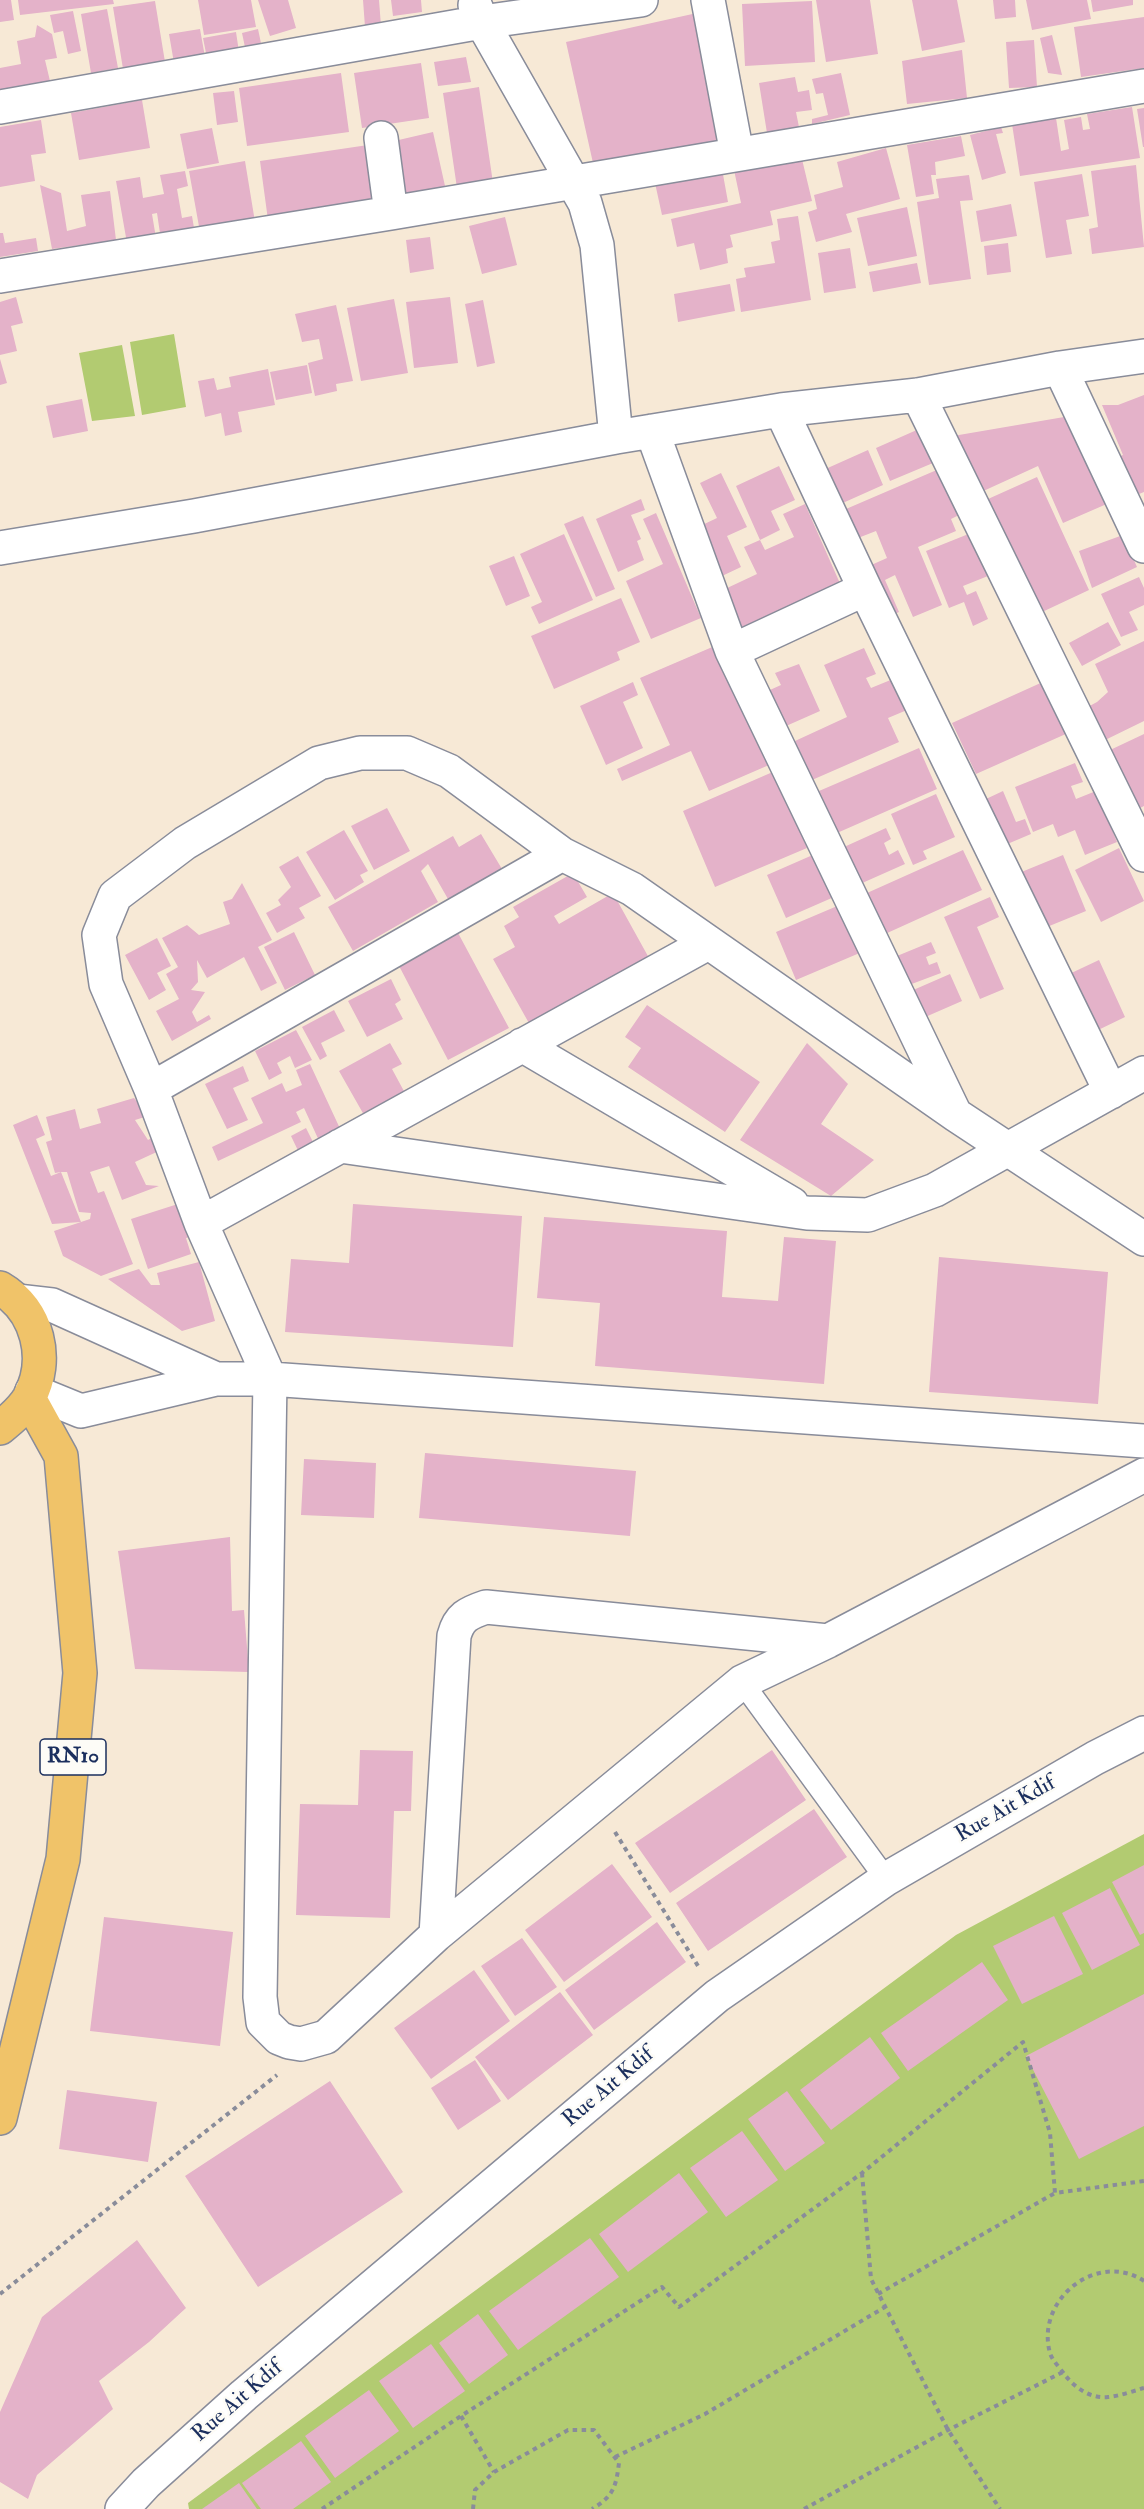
<!DOCTYPE html>
<style>
body{margin:0}
canvas{display:block;background:#f7e9d6}
</style>
<canvas width="1144" height="2509"></canvas>
<script>
const ctx = document.querySelector('canvas').getContext('2d');
ctx.lineJoin = 'round';
function fillPath(path, color) {
  ctx.fillStyle = color;
  ctx.fill(path, 'evenodd');
}
function strokePath(path, color, width, dash) {
  ctx.strokeStyle = color;
  ctx.lineWidth = width;
  ctx.lineCap = dash ? 'butt' : 'round';
  ctx.setLineDash(dash || []);
  ctx.stroke(path);
}
function drawText(font, color, halo, rows, align = 'center') {
  ctx.font = font + ' "IM FELL Double Pica",serif';
  ctx.lineWidth = 5;
  ctx.setLineDash([]);
  ctx.textBaseline = 'middle';
  ctx.strokeStyle = halo;
  ctx.fillStyle = color;
  for (const [text, x, y, turn = 0] of rows) {
    ctx.save();
    ctx.translate(x, y);
    ctx.rotate((+turn || 0) * Math.PI / 180);
    ctx.textAlign = isNaN(turn) ? turn : align;
    if (halo) ctx.strokeText(text, 0, 0);
    ctx.fillText(text, 0, 0);
    ctx.restore();
  }
}
fillPath(new Path2D(`
 M174,334L186,407L142,415L130,342Z
 M122,345L135,416L92,421L79,353Z
 M1144,1834V2509H189L188,2503L956,1935Z`), '#b2cb71');
fillPath(new Path2D(`
 M0,0H11L14,20L0,22Z
 M18,0H113L114,4L20,15Z
 M198,0H251L256,27L204,35Z
 M258,0H288L296,28L270,36Z
 M363,0H379L381,26L365,27Z
 M391,0H421L422,12L393,16Z
 M816,0H870L878,54L826,62Z
 M912,0H957L965,42L922,51Z
 M993,0H1015L1016,17L995,19Z
 M1026,0H1087L1091,19L1032,30Z
 M1091,0H1133V5L1093,12Z
 M155,1L165,62L123,69L113,7Z
 M812,1L815,62L745,66L742,4Z
 M107,9L118,68L91,73L81,14Z
 M73,11L81,51L68,54L63,31L54,33L50,15Z
 M697,13L726,142L595,172L566,42Z
 M1144,17V68L1081,77L1074,27Z
 M37,25L52,34L57,58L45,60L50,81L0,91V68L21,64L17,41L35,37Z
 M200,29L205,57L174,63L169,34Z
 M258,29L262,48L246,52L242,33Z
 M236,32L239,52L207,58L203,38Z
 M1052,35L1062,75L1048,73L1040,38Z
 M1034,40L1037,87L1009,88L1006,42Z
 M962,50L967,98L907,104L902,61Z
 M466,57L471,82L438,86L434,62Z
 M421,63L429,118L362,128L354,73Z
 M341,73L349,132L247,146L239,88Z
 M841,73L850,115L812,124V119L828,115L823,93L816,94L812,79Z
 M795,77L798,92L809,90L812,110L796,112L799,127L767,133L759,83Z
 M479,87L493,183L457,188L443,93Z
 M234,91L238,122L217,125L213,93Z
 M142,100L150,148L79,160L71,113Z
 M1132,107L1140,158L1020,176L1012,124L1056,118L1061,151L1069,149L1064,120L1081,117L1083,130L1090,129L1087,114Z
 M1144,108V147H1143L1137,109Z
 M41,120L46,153L31,155L35,181L0,187V127Z
 M1001,127L1003,133L996,134L1006,173L982,180L970,135Z
 M212,128L219,163L187,169L180,134Z
 M433,132L447,195L405,204L390,142Z
 M961,136L965,156L935,162L936,175H931L934,194L916,197L907,145Z
 M368,145L376,205L268,220L260,161Z
 M886,148L900,199L846,214L852,232L816,242L808,212L817,209L814,195L843,187L837,162Z
 M801,155L812,201L770,211L773,225L730,235L733,247L726,249L728,263L700,270L694,243L677,247L671,219L741,203L734,170Z
 M245,161L255,222L200,232L189,171Z
 M1136,165L1144,247L1092,254L1089,229L1098,227L1091,171Z
 M722,169L728,202L662,215L655,183Z
 M185,171L188,186L177,189L182,218L192,216L195,234L161,240L157,213L152,214L156,238L127,243L116,181L140,177L143,198L164,194L160,175Z
 M1082,174L1089,216L1066,220L1072,254L1046,258L1034,182Z
 M969,175L973,200L960,201L971,279L929,285L917,202L939,198L936,179Z
 M40,185L61,193L67,231L86,226L81,195L110,191L116,240L52,249Z
 M1011,204L1017,236L981,242L976,211Z
 M907,207L917,256L868,266L857,218Z
 M798,216L811,300L741,312L736,279L746,277L744,268L775,263L771,242L780,240L777,219Z
 M505,217L517,265L482,274L469,226Z
 M0,233H3L5,243L36,238L38,251L0,257Z
 M430,237L434,269L410,273L406,240Z
 M1008,243L1011,272L987,275L984,246Z
 M850,248L856,288L824,293L818,253Z
 M917,263L921,283L873,292L869,272Z
 M730,284L735,311L678,322L674,294Z
 M16,297L23,323L11,326L17,351L0,355V302Z
 M450,297L458,363L414,368L406,302Z
 M394,299L408,373L361,381L347,308Z
 M483,300L495,363L477,367L465,304Z
 M336,305L353,381L336,384L337,391L315,396L308,363L323,359L319,339L302,342L295,314Z
 M0,359L7,383L0,385Z
 M307,365L312,393L276,400L270,372Z
 M268,369L275,405L238,412L242,432L225,436L221,413L205,417L198,381L214,378L217,390L231,387L229,377Z
 M1144,395V492L1129,498L1113,459L1123,455L1102,405H1118Z
 M82,399L88,431L53,438L46,406Z
 M1070,416L1109,503L1063,523L1038,466L979,493L953,436Z
 M919,429L933,463L890,481L876,448Z
 M868,450L883,485L836,506L821,471Z
 M779,466L795,500L771,511L780,530L760,540L736,486Z
 M946,466L959,515L951,519L956,531L918,547L942,605L913,617L895,575L885,580L899,612L890,616L869,566L887,558L876,531L858,538L846,509Z
 M721,473L747,527L727,536L741,567L722,576L698,527L717,518L700,483Z
 M1037,477L1089,590L1040,613L988,499Z
 M641,499L645,510L631,515L641,539L637,541L644,560L618,572L596,519Z
 M805,504L842,588L744,632L725,589L757,574L744,547L760,540L765,550L794,537L783,514Z
 M656,513L701,618L651,639L626,581L663,564L643,519Z
 M583,516L615,589L596,597L564,524Z
 M971,533L988,576L963,586L967,595L976,591L988,619L973,626L964,602L949,608L926,551Z
 M564,534L593,600L539,624L531,607L542,602L520,554Z
 M1123,535L1137,567L1092,588L1079,551Z
 M514,556L530,596L506,606L489,566Z
 M1139,577L1144,588V605L1129,612L1138,630L1121,637L1101,594Z
 M621,598L640,642L617,652L620,660L554,689L531,636Z
 M1108,622L1121,645L1082,666L1069,643Z
 M1144,641V721L1099,743L1084,709L1097,702L1108,692L1095,664Z
 M717,645L769,765L709,791L691,751L622,781L617,769L670,745L640,678Z
 M864,648L876,674L866,678L871,688L893,679L907,710L888,718L899,742L812,780L795,741L847,717L824,665Z
 M799,664L820,711L777,730L761,694L781,685L775,673Z
 M1045,681L1068,733L976,774L952,723Z
 M633,682L638,695L623,702L643,748L606,765L580,706Z
 M1144,734V806L1134,811L1108,751Z
 M919,748L937,789L837,833L819,791Z
 M1075,763L1083,782L1071,786L1076,799L1096,791L1117,842L1085,855L1075,830L1058,837L1053,824L1033,832L1015,787Z
 M775,771L807,848L715,887L683,811Z
 M1003,791L1016,822L1025,819L1031,834L1005,845L986,799Z
 M936,794L955,837L923,851L927,859L913,865L891,814Z
 M387,808L410,851L374,870L351,826Z
 M886,828L891,839L884,843L889,855L898,850L905,864L860,884L844,847Z
 M344,830L368,871L360,875L364,882L335,900L306,852Z
 M481,834L502,869L448,899L428,864L421,871L438,902L353,951L328,907L453,836L459,847Z
 M1119,848L1144,901L1101,922L1075,870Z
 M963,850L982,890L885,934L867,893Z
 M815,854L834,897L786,918L767,875Z
 M1063,855L1086,911L1042,929L1019,873Z
 M298,856L321,896L299,908L305,918L277,933L266,913L281,905L278,900L291,887L279,867Z
 M573,873L587,897L554,916L559,924L613,893L649,958L530,1025L493,959L515,947L504,926L519,917L513,907Z
 M242,883L272,940L258,947L277,983L261,991L244,957L207,978L197,960L198,982L191,990L205,992L192,1012L197,1022L209,1015L211,1019L172,1041L156,1011L179,999L166,974L178,967L162,938L187,925L199,935L230,924L223,902L232,899Z
 M990,897L999,917L977,927L1004,989L980,999L944,917Z
 M842,904L862,952L796,980L776,932Z
 M457,931L509,1028L448,1060L397,962Z
 M294,932L315,975L285,990L264,947Z
 M157,938L171,966L157,973L166,990L149,1000L125,955Z
 M931,942L936,953L926,957L929,965L937,962L941,973L909,985L897,956Z
 M1099,960L1125,1017L1092,1033L1065,976Z
 M950,974L962,1001L923,1018L911,991Z
 M391,979L401,1000L395,1004L403,1019L367,1037L348,1001Z
 M647,1005L760,1082L725,1132L628,1067L641,1048L625,1037Z
 M334,1010L345,1031L321,1043L327,1056L320,1060L302,1027Z
 M296,1030L312,1060L295,1068L290,1056L277,1063L282,1073L269,1080L255,1051Z
 M390,1043L402,1064L392,1069L405,1093L364,1115L339,1071Z
 M807,1043L848,1084L821,1124L874,1160L831,1196L740,1140Z
 M310,1064L343,1135L321,1145L304,1108L296,1112L301,1122L218,1161L212,1147L263,1123L251,1098L282,1083L286,1092L302,1085L296,1070Z
 M243,1066L249,1081L233,1088L248,1120L227,1129L205,1084Z
 M134,1098L148,1116L135,1120L148,1140L155,1136L161,1150L135,1162L146,1185L159,1186L122,1200L109,1166L90,1172L98,1193L104,1191L133,1264L101,1276L63,1256L54,1231L81,1222L52,1224L13,1125L37,1115L45,1135L36,1139L51,1176L61,1172L55,1173L46,1142L52,1140L46,1117L75,1109L80,1129L101,1123L97,1109ZM61,1172H67L79,1212L91,1213L90,1219L81,1222Z
 M306,1128L319,1154L303,1161L291,1136Z
 M181,1203L193,1236L186,1238L191,1254L148,1269L131,1219Z
 M353,1204L522,1216L513,1347L285,1332L291,1259L349,1263Z
 M544,1217L727,1231L722,1297L778,1301L784,1237L836,1241L824,1384L595,1366L600,1303L537,1298Z
 M939,1257L1108,1272L1098,1404L929,1392Z
 M199,1262L215,1321L182,1331L108,1279L139,1269L151,1285H160L157,1273Z
 M425,1453L636,1471L630,1536L419,1518Z
 M304,1459L376,1463L374,1518L301,1515Z
 M230,1537L232,1611L244,1610L249,1672L135,1669L118,1551Z
 M360,1750L413,1751L411,1811H394L390,1918L296,1915L300,1804L358,1805Z
 M772,1750L806,1800L670,1893L635,1843Z
 M814,1809L847,1857L708,1951L676,1903Z
 M612,1864L652,1917L564,1982L525,1930Z
 M1144,1865V1933L1140,1935L1112,1882Z
 M1110,1888L1140,1945L1092,1970L1062,1913Z
 M1054,1916L1083,1974L1022,2004L993,1946Z
 M104,1917L233,1932L220,2046L90,2031Z
 M657,1922L686,1962L594,2030L565,1990Z
 M522,1938L557,1987L515,2016L481,1966Z
 M982,1962L1008,2000L908,2071L881,2033Z
 M474,1970L510,2021L431,2079L394,2028Z
 M560,1992L593,2035L508,2100L475,2057Z
 M1144,1994V2126L1079,2159L1026,2056Z
 M870,2037L900,2078L831,2130L800,2090Z
 M475,2060L501,2101L458,2130L431,2088Z
 M330,2081L403,2192L258,2287L185,2176Z
 M67,2090L157,2102L148,2162L59,2149Z
 M787,2091L825,2143L785,2171L748,2119Z
 M742,2131L778,2180L726,2217L690,2168Z
 M679,2173L708,2212L628,2272L599,2234Z
 M590,2238L619,2277L518,2350L489,2311Z
 M137,2240L186,2308L149,2342L99,2381L113,2409L37,2475L28,2499L0,2482V2412L42,2317Z
 M478,2314L508,2355L469,2384L439,2343Z
 M431,2344L465,2391L413,2428L379,2381Z
 M369,2390L399,2431L335,2478L305,2436Z
 M301,2441L331,2482L293,2509H261L242,2483Z
 M239,2483L257,2509H202Z`), '#e4b2c9');
const service = new Path2D(`
 M742,1682L886,1879`);
const minor = new Path2D(`
 M708,0L737,154
 M475,5L482,22L585,203L597,245L616,437
 M0,107L482,22L641,0
 M381,138L391,213
 M0,276L391,213L1144,86
 M1060,368L1144,546
 M918,395L1144,855
 M781,410L865,589L1111,1092
 M652,431L732,651L955,1114
 M0,548L194,516L616,437L781,410L918,395L1060,368L1144,356
 M732,651L865,589
 M522,1045L792,1204
 M151,1089L562,854
 M340,1146L807,1213L868,1215L935,1190L1144,1073
 M201,1223L708,943
 M1144,1239L956,1115L632,889L562,854L449,771L407,753H360L319,763L185,843L115,896L99,935L106,984L151,1089L201,1223L270,1379L260,1997L263,2022L279,2038L289,2042L301,2044L326,2037L436,1935L742,1682L828,1641L1144,1475
 M17,1301L52,1305L216,1379
 M32,1391L81,1411L216,1379H270L1144,1441
 M436,1935L454,1636C459,1617 468,1613 486,1607L828,1641`);
const tertiary = new Path2D(`
 M122,2509L146,2483L244,2395L717,1996L886,1879L1095,1758L1144,1733`);
const primary = new Path2D(`
 M0,1288C38,1310 50,1360 29,1398C22,1410 11,1419 0,1428
 M0,2118L63,1859L80,1673L61,1456L29,1398`);
strokePath(service, '#898c9a', 24);
strokePath(minor, '#898c9a', 36);
strokePath(tertiary, '#898c9a', 36);
strokePath(primary, '#898c9a', 36);
strokePath(new Path2D(`
 M615,1832L698,1966
 M862,2173L871,2279L948,2430L1000,2509
 M1144,2281C1097,2250 1035,2300 1050,2353C1052,2360 1060,2368 1065,2375C1075,2388 1091,2399 1108,2397C1120,2396 1133,2391 1144,2388
 M0,2294L277,2075
 M878,2294L1055,2193
 M461,2416L494,2472
 M615,2457L705,2414L885,2307
 M322,2509L461,2416L662,2287L679,2307L862,2173L1023,2042L1050,2133L1055,2193L1144,2181
 M473,2509L475,2490L494,2472L568,2430H594L619,2463C616,2486 614,2496 592,2509
 M804,2509L948,2430L1063,2372`), '#898c9a', 4, [4.5, 4.5]);
strokePath(service, '#fff', 21);
strokePath(minor, '#fff', 33);
strokePath(tertiary, '#fff', 33);
strokePath(primary, '#f0c369', 33);
for (const [x, y, w] of [
 [73,1757,66]
]) {
  const box = new Path2D();
  box.roundRect(x - w / 2, y - 18, w, 36, 4.5);
  ctx.fillStyle = '#fdfcf7';
  ctx.fill(box);
  strokePath(box, '#1b2f5e', 1.5);
}
drawText('bold 21px', '#1b2f5e', null, [
 ["RN10",73,1757]
]);
drawText('22px', '#1b2f5e', '#fdfcf7', [
 ["Rue Ait Kdif",1006,1810,-30],
 ["Rue Ait Kdif",609,2088,-40],
 ["Rue Ait Kdif",238,2402,-41]
]);
</script>
